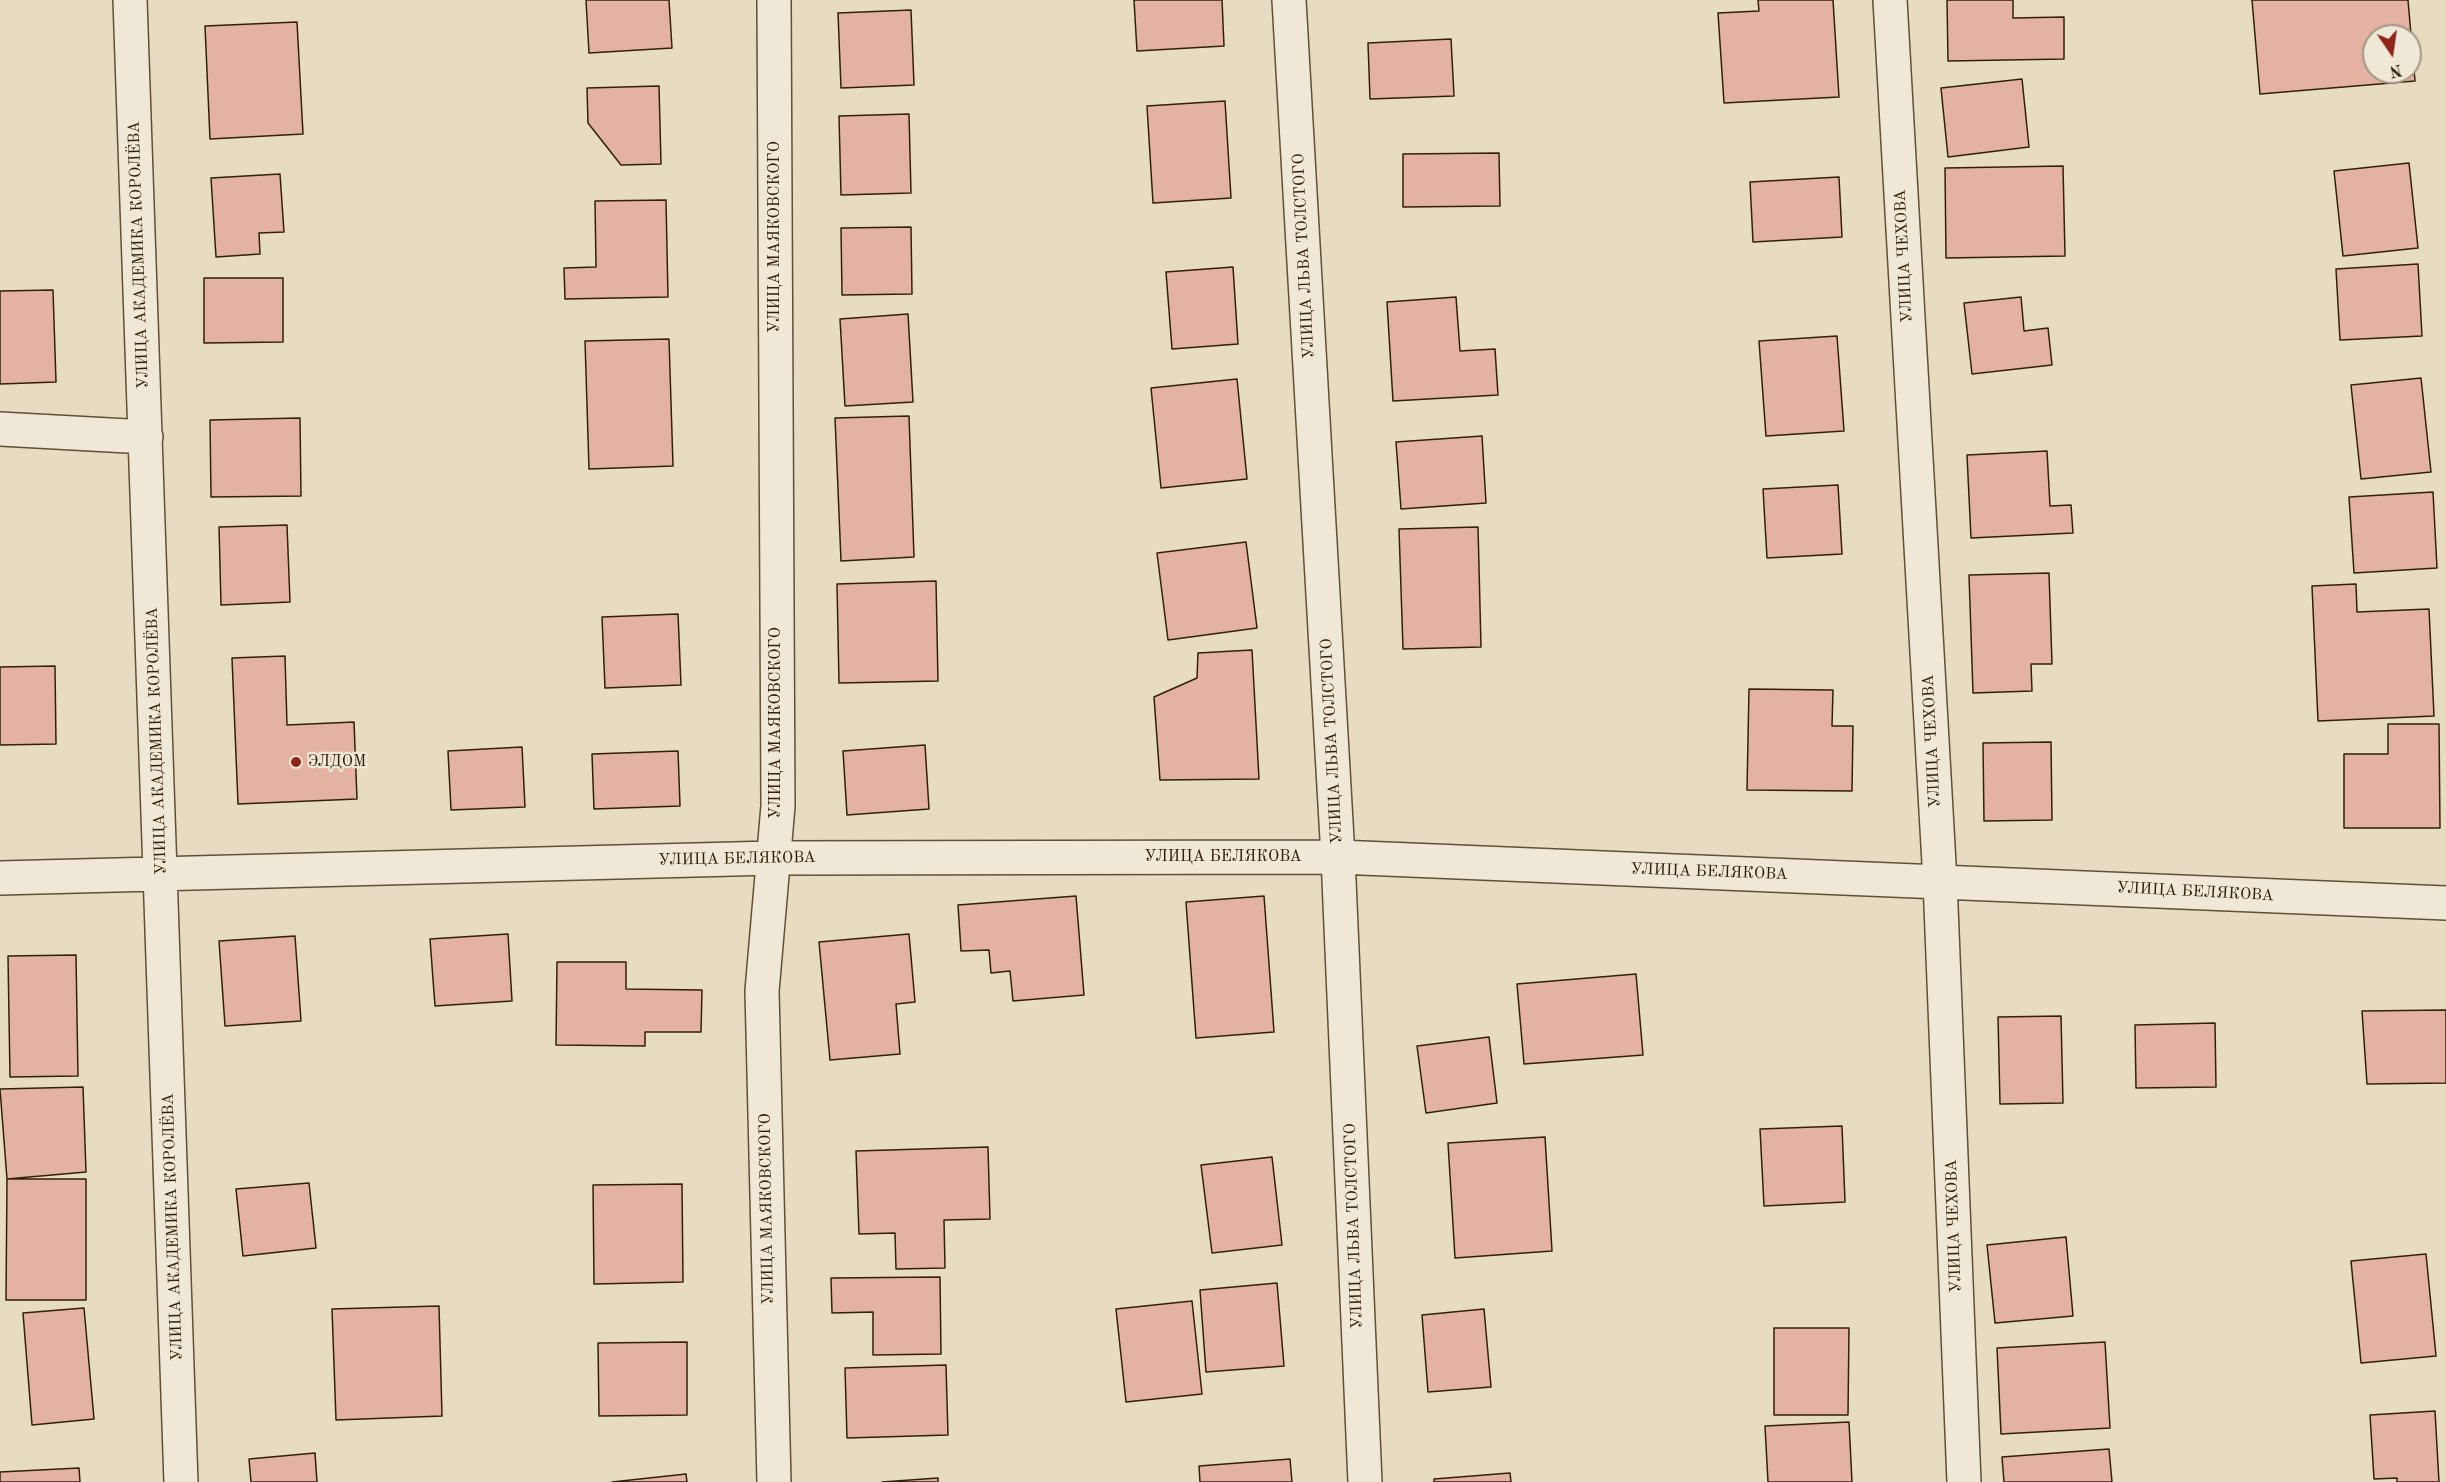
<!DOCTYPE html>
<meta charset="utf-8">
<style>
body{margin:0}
#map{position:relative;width:2446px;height:1482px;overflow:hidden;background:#e7dbc2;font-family:"Old Standard TT",serif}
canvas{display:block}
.north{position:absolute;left:2362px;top:24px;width:60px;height:60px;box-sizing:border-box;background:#efe8d7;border:2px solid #a39884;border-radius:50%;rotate:167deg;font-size:16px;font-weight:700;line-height:24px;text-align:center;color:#322108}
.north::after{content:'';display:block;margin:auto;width:21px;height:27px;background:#8f2418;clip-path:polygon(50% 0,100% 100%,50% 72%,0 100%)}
</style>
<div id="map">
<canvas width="2446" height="1482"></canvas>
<div class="north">N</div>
</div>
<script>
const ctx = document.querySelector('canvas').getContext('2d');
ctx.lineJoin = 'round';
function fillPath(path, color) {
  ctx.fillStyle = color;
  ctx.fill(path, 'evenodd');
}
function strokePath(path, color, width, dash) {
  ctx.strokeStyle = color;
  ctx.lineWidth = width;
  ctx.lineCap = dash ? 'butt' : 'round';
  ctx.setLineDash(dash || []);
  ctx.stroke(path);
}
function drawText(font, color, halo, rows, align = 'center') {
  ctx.font = font + ' "Old Standard TT",serif';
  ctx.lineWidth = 4.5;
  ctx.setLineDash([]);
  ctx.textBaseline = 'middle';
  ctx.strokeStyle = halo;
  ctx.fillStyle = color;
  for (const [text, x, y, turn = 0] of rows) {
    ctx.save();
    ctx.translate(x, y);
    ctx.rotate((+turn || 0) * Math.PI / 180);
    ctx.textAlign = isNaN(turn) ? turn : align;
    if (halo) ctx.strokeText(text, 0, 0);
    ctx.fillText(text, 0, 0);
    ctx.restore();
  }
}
const building = new Path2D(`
 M586,0H669L672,48L589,53Z
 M1134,0H1222L1224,46L1137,51Z
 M1758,0H1833L1839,97L1724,103L1718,13L1759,11Z
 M1947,0H2013V18L2064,17V59L1948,61Z
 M2252,0H2408L2415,81L2260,94ZM2374,36H2410V72H2374Z
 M911,10L914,85L841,88L838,13Z
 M297,22L303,134L210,139L205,26Z
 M1451,39L1454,96L1370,99L1368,43Z
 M2022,79L2029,147L1948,157L1941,88Z
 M659,86L661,164L621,165L588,123L587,88Z
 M1225,101L1231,198L1153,203L1147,106Z
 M909,114L911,193L841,195L839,116Z
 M1499,153L1500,206L1403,207V154Z
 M2409,163L2418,248L2343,256L2334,171Z
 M2063,166L2065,256L1946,258L1945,168Z
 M280,174L284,232L259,233L260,254L216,257L211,178Z
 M1839,177L1842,237L1753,242L1750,182Z
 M666,200L668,297L565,299L564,268L596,267L595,201Z
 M911,227L912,294L842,295L841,228Z
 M2418,264L2422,336L2340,340L2336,269Z
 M1233,267L1238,344L1172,349L1166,272Z
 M204,278H283V342L204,343Z
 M53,290L56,382L0,384V291Z
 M1456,297L1460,351L1495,349L1498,395L1393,401L1387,302Z
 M2021,297L2024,331L2048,328L2052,365L1972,374L1964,303Z
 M908,314L913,402L845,406L840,319Z
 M1837,336L1844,431L1766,436L1759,341Z
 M669,339L673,466L589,469L585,341Z
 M2421,378L2431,472L2361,479L2351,385Z
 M1237,379L1247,479L1161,488L1151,388Z
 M909,416L914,557L841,561L835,418Z
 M300,418L301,496L211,497L210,420Z
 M1482,436L1486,503L1401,509L1396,442Z
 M2047,451L2050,506L2071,505L2073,533L1971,538L1967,455Z
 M1838,485L1842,554L1767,558L1763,489Z
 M2433,492L2437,568L2354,573L2349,497Z
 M287,525L290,602L221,605L219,527Z
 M1478,527L1481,647L1403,649L1399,529Z
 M1246,542L1257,628L1168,640L1157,553Z
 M2049,573L2052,664H2031L2032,691L1973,693L1969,575Z
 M936,581L938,681L839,683L837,584Z
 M2356,584L2357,612L2429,609L2434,716L2318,721L2312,586Z
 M678,614L681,685L605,688L602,617Z
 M1252,650L1259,779L1160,780L1154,697L1197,678L1198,653Z
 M285,656L287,725L354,722L357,799L238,804L232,658Z
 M55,666L56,744L0,745V667Z
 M1749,689L1833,690L1832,726H1853L1852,791L1747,790Z
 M2388,724H2439L2440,828H2344V754H2388Z
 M2051,742L2052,820L1984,821L1983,743Z
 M925,745L929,809L847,815L843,751Z
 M522,747L525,807L451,810L448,751Z
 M678,751L680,806L594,809L592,754Z
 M1076,896L1084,995L1013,1001L1010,971L991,973L989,950L961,951L958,905Z
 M1264,896L1274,1032L1196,1038L1186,902Z
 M508,934L512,1001L435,1006L430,939Z
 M909,934L915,1002L896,1004L900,1054L830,1060L819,942Z
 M295,936L301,1021L225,1026L219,941Z
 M76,955L78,1076L10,1077L8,956Z
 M557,962H626V989L702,990L701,1032H645V1046L556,1045Z
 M1636,974L1643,1055L1524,1064L1517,984Z
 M2446,1010V1083L2367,1084L2362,1011Z
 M2061,1016L2063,1103L2000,1104L1998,1017Z
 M2215,1023L2216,1087L2136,1088L2135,1025Z
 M1489,1037L1497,1103L1426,1113L1417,1046Z
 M83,1087L86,1172L7,1179L0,1089Z
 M1842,1126L1845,1202L1764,1206L1760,1129Z
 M1545,1137L1552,1251L1455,1258L1448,1143Z
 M988,1147L990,1219L944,1220L945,1268L896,1269L895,1233L859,1234L856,1151Z
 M1272,1157L1282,1245L1212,1253L1201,1165Z
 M7,1179H86V1300H6Z
 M309,1183L316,1248L243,1256L236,1189Z
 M682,1184L683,1282L594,1284L593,1185Z
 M2066,1237L2073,1316L1995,1323L1987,1245Z
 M2426,1254L2436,1356L2361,1363L2351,1261Z
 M940,1277L941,1354L873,1355V1312L832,1313L831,1278Z
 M1277,1283L1284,1366L1206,1372L1200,1290Z
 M1192,1301L1202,1394L1126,1402L1116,1309Z
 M439,1306L442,1416L336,1420L332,1309Z
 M84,1308L94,1419L32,1425L23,1313Z
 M1484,1309L1491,1387L1428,1392L1422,1315Z
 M1774,1328H1849L1848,1415H1774Z
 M687,1342V1415L599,1416L598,1343Z
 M2105,1342L2110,1428L2001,1434L1997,1348Z
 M946,1365L948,1435L847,1438L845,1368Z
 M2435,1411L2439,1482H2397V1478L2374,1479L2370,1415Z
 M1849,1422L1852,1482H1768L1765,1426Z
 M2109,1449L2112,1482H2004L2002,1457Z
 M315,1453L317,1482H251L249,1459Z
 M1290,1459L1292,1482H1200L1199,1466Z
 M79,1468L80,1482H0V1472Z
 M1510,1473L1511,1482H1434V1479Z
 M686,1474L687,1482H612Z
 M938,1478V1482H882Z`);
fillPath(building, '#e4b2a3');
strokePath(building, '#322108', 1.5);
const minor = new Path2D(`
 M130,0L181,1482
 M1289,0L1338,857L1365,1482
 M1890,0L1940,881L1964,1482
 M0,429L146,437
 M0,878L772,858L1338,857L2446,903
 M774,1482L762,991L778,806L774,0`);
strokePath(minor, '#5f5036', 36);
strokePath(minor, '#efe8d7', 33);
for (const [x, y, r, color] of [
 [296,762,6,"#8f2418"]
]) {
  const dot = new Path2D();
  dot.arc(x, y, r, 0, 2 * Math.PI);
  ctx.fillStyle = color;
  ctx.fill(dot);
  strokePath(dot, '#efe8d7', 2);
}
drawText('16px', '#322108', '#efe8d7', [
 ["УЛИЦА МАЯКОВСКОГО",775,237,-90],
 ["УЛИЦА АКАДЕМИКА КОРОЛЁВА",139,255,-92],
 ["УЛИЦА ЛЬВА ТОЛСТОГО",1304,256,-93],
 ["УЛИЦА ЧЕХОВА",1904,256,-93],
 ["УЛИЦА МАЯКОВСКОГО",776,723,-90],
 ["УЛИЦА АКАДЕМИКА КОРОЛЁВА",157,741,-92],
 ["УЛИЦА ЛЬВА ТОЛСТОГО",1332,741,-93],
 ["УЛИЦА ЧЕХОВА",1932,741,-93],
 ["УЛИЦА БЕЛЯКОВА",1223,857],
 ["УЛИЦА БЕЛЯКОВА",737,859,-1],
 ["УЛИЦА БЕЛЯКОВА",1709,872,2],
 ["УЛИЦА БЕЛЯКОВА",2195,892,3],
 ["УЛИЦА МАЯКОВСКОГО",767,1209,-91],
 ["УЛИЦА ЛЬВА ТОЛСТОГО",1354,1226,-92],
 ["УЛИЦА ЧЕХОВА",1954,1226,-92],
 ["УЛИЦА АКАДЕМИКА КОРОЛЁВА",173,1227,-92]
]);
drawText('16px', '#322108', '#efe8d7', [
 ["ЭЛДОМ",308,762]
], 'left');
</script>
